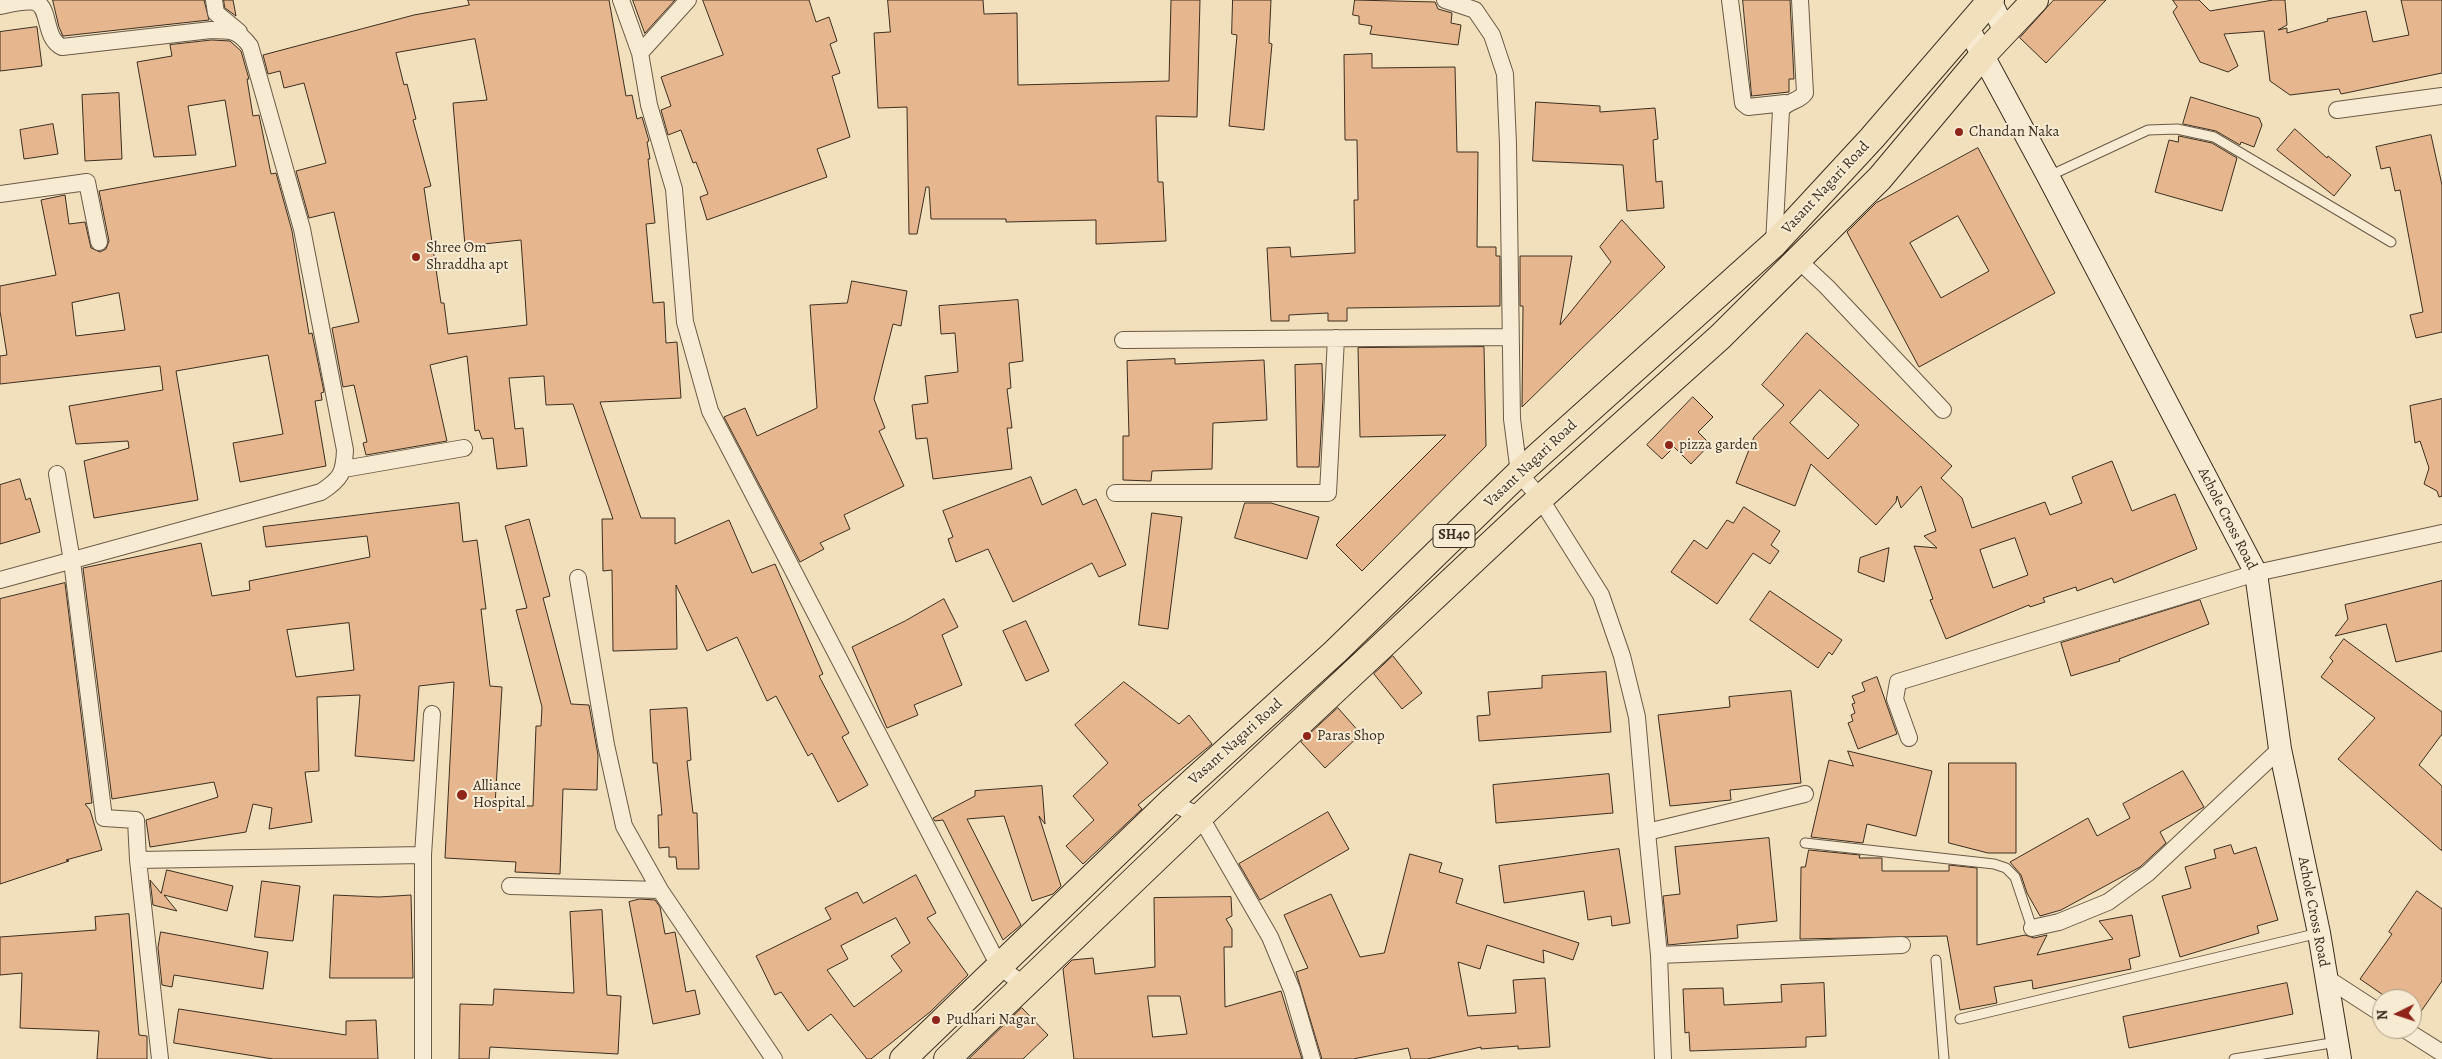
<!DOCTYPE html>
<style>
body{margin:0}
#map{position:relative;width:2442px;height:1059px;overflow:hidden;background:#f2e0bc;font-family:Alegreya,serif}
canvas{display:block}
.north{position:absolute;left:2372px;top:989px;width:50px;height:50px;box-sizing:border-box;background:#f7ebd3;border:1px solid #ac9f8b;border-radius:50%;rotate:266deg;font-size:14px;font-weight:700;line-height:20px;text-align:center;color:#3c2e20}
.north::after{content:'';display:block;margin:auto;width:18px;height:22px;background:#8f2418;clip-path:polygon(50% 0,100% 100%,50% 72%,0 100%)}
</style>
<div id="map">
<canvas width="2442" height="1059"></canvas>
<div class="north">N</div>
</div>
<script>
const ctx = document.querySelector('canvas').getContext('2d');
ctx.lineJoin = 'round';
function fillPath(path, color) {
  ctx.fillStyle = color;
  ctx.fill(path, 'evenodd');
}
function strokePath(path, color, width, dash) {
  ctx.strokeStyle = color;
  ctx.lineWidth = width;
  ctx.lineCap = dash ? 'butt' : 'round';
  ctx.setLineDash(dash || []);
  ctx.stroke(path);
}
function drawText(font, color, halo, rows, align = 'center') {
  ctx.font = font + ' Alegreya,serif';
  ctx.lineWidth = 4;
  ctx.setLineDash([]);
  ctx.textBaseline = 'middle';
  ctx.strokeStyle = halo;
  ctx.fillStyle = color;
  for (const [text, x, y, turn = 0] of rows) {
    ctx.save();
    ctx.translate(x, y);
    ctx.rotate((+turn || 0) * Math.PI / 180);
    ctx.textAlign = isNaN(turn) ? turn : align;
    if (halo) ctx.strokeText(text, 0, 0);
    ctx.fillText(text, 0, 0);
    ctx.restore();
  }
}
const building = new Path2D(`
 M53,0H204L209,20L63,36L59,27Z
 M224,0H233L236,16L225,8Z
 M468,0H609L626,96L632,95L637,119L642,117L649,141L647,142L650,159H648L655,223L646,224L653,303L664,302L666,343L677,342L681,398L600,402L641,518H675V544L729,520L752,573L775,564L823,674L819,676L849,733L842,737L868,785L838,802L812,753L808,756L776,696L767,701L737,637L707,651L676,585L677,649L613,651L612,570L603,571L602,519H613L573,404L546,405L544,376L509,378L515,429L523,428L527,466L497,469L493,438L482,439L479,430L475,431L467,356L430,365L447,441L366,455L363,443L367,442L354,385L343,387L332,328L359,322L334,212L309,218L296,171L326,163L304,83L284,88L280,71L268,74L263,55L414,15L469,5ZM475,39L487,100L453,103L465,246L521,240L527,325L448,334L444,303H441L424,188L431,186L413,120L416,119L407,84L404,85L396,53Z
 M633,0H675L645,33Z
 M703,0H809L816,22L829,17L837,41L830,44L840,73L832,76L850,137L817,149L827,177L707,220L700,197L708,194L696,162L693,163L681,130L668,135L661,110L671,106L661,77L723,55Z
 M888,0H983L984,14L1017,13L1018,85L1169,81L1171,0H1200L1197,117L1156,116L1158,182H1163L1166,241L1096,244V220L1006,222V219H931L929,187H926L917,234H909L907,107L878,108L874,33L890,32Z
 M1233,0H1271L1269,43L1272,44L1264,130L1229,126L1237,35L1232,34Z
 M1355,0L1435,2L1438,9L1452,13L1451,23L1461,25L1458,45L1370,34L1372,26L1359,24V16L1353,15Z
 M1743,0H1790L1794,79H1789V92L1752,96Z
 M2054,0H2106L2046,63L2020,38Z
 M2173,0H2199L2210,11L2273,0H2285L2287,25L2278,30L2287,28V33L2328,21L2327,19L2366,11L2373,42L2409,35L2401,0H2442V73L2341,94L2339,89L2290,95L2270,81L2264,31L2224,34L2238,66L2228,72L2200,62L2173,12L2177,7Z
 M37,27L42,66L0,71V32Z
 M212,40L230,41L241,51L249,79H247L253,116L259,115L271,174L276,173L292,231L309,334L312,333L324,392L321,393L322,400L315,401L326,466L240,482L233,443L283,434L268,355L176,371L198,500L94,518L84,461L129,448L128,441L76,444L69,406L163,390L160,366L0,384V356L7,355L0,311V286L56,275L41,200L65,195L69,224L85,222L91,248L100,252L106,249L109,241L99,191L236,166L225,100L188,106L196,155L154,157L137,62L172,56L170,45ZM119,293L125,330L76,336L72,303Z
 M1372,54V68L1455,67L1457,152H1478L1477,247H1496V256H1500V306L1347,308V321H1328V313L1289,315V321H1271L1267,248L1290,247L1291,257L1355,253L1354,200H1358L1357,140H1345L1344,55Z
 M119,93L122,159L85,161L82,95Z
 M2191,97L2259,118L2262,125L2254,147L2241,142L2240,145L2216,131L2183,124Z
 M1536,102L1600,106V112L1655,108L1658,139L1653,140L1656,182L1662,181L1664,208L1627,211L1623,165L1533,161Z
 M53,124L58,154L24,159L20,130Z
 M2295,129L2327,158L2328,156L2351,175L2334,196L2277,150Z
 M2431,135L2442,185V332L2416,338L2410,315L2423,312L2400,190L2395,191L2390,167L2381,169L2376,147Z
 M2179,136L2212,143L2237,158L2222,211L2155,192L2169,140L2178,142Z
 M1978,148L2055,293L1919,367L1847,232L1876,203ZM1958,216L1989,271L1941,298L1910,243Z
 M1622,220L1665,267L1522,407L1523,306H1520V256H1572L1560,325L1611,262L1600,247Z
 M852,281L907,291L901,326L893,324L874,399L885,428L879,431L904,486L844,515L850,529L820,543L824,549L800,562L724,417L745,408L757,436L817,408L810,305L847,303Z
 M1018,300L1023,361L1009,363L1011,388L1007,389L1012,428H1007L1012,469L933,479L927,438L916,439L912,405L928,403L925,376L958,372L955,333L941,334L939,306Z
 M1807,333L1952,466L1941,478L1962,498L1972,528L2045,502L2050,515L2082,503L2072,477L2112,461L2132,511L2175,494L2197,549L2114,583L2112,578L2077,591L2076,587L2043,598L2045,602L2030,607L2029,605L1946,639L1930,600L1933,599L1914,546L1937,548L1924,536L1936,531L1921,486L1901,508L1897,496L1896,502L1876,525L1811,464L1795,506L1736,483L1754,437L1784,405L1762,385ZM1820,390L1859,425L1828,459L1790,423ZM2015,538L2028,575L1993,588L1980,550Z
 M1484,347L1486,446L1362,571L1336,545L1446,435L1360,437L1358,348Z
 M1175,359V364L1264,360L1267,420L1213,423L1212,469L1152,471L1151,481L1123,480V436H1129L1127,361Z
 M1322,364L1323,399L1319,467H1297L1295,365Z
 M1693,397L1713,417L1698,432L1710,444L1691,464L1674,447L1662,459L1647,445Z
 M2442,399V496L2439,497L2437,491L2424,484L2429,468L2420,441L2415,443L2410,406Z
 M1031,477L1042,505L1076,489L1083,505L1096,499L1126,565L1099,577L1092,563L1013,602L988,549L956,562L948,539L953,537L943,511Z
 M20,479L26,500L30,498L40,532L0,544V485Z
 M459,503L463,542L477,540L486,609H481L490,686L502,687L495,805L533,806L536,726H541L542,707L516,610L527,608L505,526L529,519L550,596L543,598L571,704L589,705L598,755L597,790L563,789L560,874L515,872L516,862L445,858L454,682L419,686L414,761L355,756L360,695L317,697L319,771L305,772L312,822L269,829L272,808L253,804L246,832L150,847L146,820L218,797L214,782L112,799L83,568L201,543L212,596L250,590L249,581L370,557L367,536L266,547L263,527ZM349,623L354,670L296,677L287,630Z
 M1245,503H1271L1319,517L1307,559L1235,538Z
 M1744,507L1780,531L1771,545L1779,551L1770,564L1753,553L1717,604L1671,572L1694,540L1707,549L1727,520L1733,523Z
 M1152,513L1182,517L1168,629L1139,625Z
 M1889,548L1884,582L1858,572L1860,558Z
 M2442,581V651L2396,662L2386,624L2335,636L2348,619L2345,605Z
 M65,583L92,803L85,804L90,810L102,850L66,860L69,861L0,884V599Z
 M1770,591L1842,640L1832,655L1829,652L1818,668L1750,620Z
 M944,599L958,627L942,635L962,685L914,705L918,715L887,728L852,647L905,621Z
 M2200,600L2209,624L2119,659L2120,661L2071,676L2061,643Z
 M1026,621L1049,671L1026,681L1003,631Z
 M2344,639L2442,712V734L2419,765L2442,786V851L2338,759L2375,718L2321,677L2333,661L2330,658Z
 M1393,656L1422,693L1402,709L1374,674Z
 M1606,672L1611,732L1479,741L1477,716L1490,715L1488,692L1542,688V676Z
 M1877,677L1897,734L1858,749L1848,723L1853,721L1851,715L1855,713L1852,704L1855,703L1852,696L1865,691L1862,683Z
 M1124,682L1179,724L1189,715L1212,744L1138,805L1142,809L1083,864L1066,846L1094,820L1073,796L1108,763L1075,725Z
 M1791,691L1801,783L1730,790L1731,800L1670,806L1658,715L1730,707L1729,697Z
 M687,708L691,760L687,761L693,813H697L699,869H677L676,857H669V847L659,848L658,815H662L657,763H653L650,710Z
 M1338,708L1361,734L1325,768L1301,742Z
 M1848,751L1932,771L1916,836L1867,824L1863,843L1811,837L1829,760L1853,766Z
 M1949,763H2016V853H1988L1949,843Z
 M2183,771L2204,807L2160,832L2166,843L2140,867L2061,910L2040,916L2027,893L2021,875L2010,862L2088,818L2097,836L2130,818L2123,804Z
 M1609,774L1613,813L1496,823L1493,785Z
 M1042,786L1045,824L1039,816L1061,886L1053,894L1032,901L1004,816L967,819L1021,925L1003,940L943,820L935,821L933,818L975,796V791Z
 M1328,812L1349,849L1260,900L1239,864Z
 M1769,838L1777,921L1737,925L1738,938L1668,945L1663,896L1680,894L1675,847Z
 M2231,845L2234,854L2256,847L2278,920L2257,926L2259,933L2180,957L2162,896L2191,888L2185,867L2216,858L2214,850Z
 M1619,849L1630,923L1612,926L1611,916L1588,920L1584,891L1504,903L1499,866Z
 M1809,850L1860,855L1859,858H1882V871H1949V865L1977,868V945L2025,935L2034,938L2047,935L2037,955L2113,939L2099,921L2132,915L2140,956L2129,959L2131,969L2033,989L2032,980L1994,987L1997,1003L1960,1010L1947,936L1800,939L1801,867H1805Z
 M1410,854L1442,863L1439,872L1463,879L1456,903L1579,943L1573,960L1543,950L1544,963L1487,945L1480,969L1458,962L1468,1016L1516,1013L1513,980L1545,978L1550,1047L1518,1049V1046L1481,1049V1047L1427,1059H1411L1408,1048L1353,1059H1322L1296,972L1308,968L1284,915L1331,894L1360,957L1384,953Z
 M167,870L233,886L227,911L164,895L177,911L153,905L150,880L161,893Z
 M916,875L936,913L927,918L968,975L930,1012L871,1059H867L831,1014L808,1031L781,992L775,995L756,956L831,919L825,908L857,892L863,903ZM896,918L910,943L891,956L902,971L854,1007L827,970L848,959L841,946Z
 M262,881L300,886L293,941L255,937Z
 M2417,891L2442,909V981L2413,1023L2412,999H2389L2360,979L2392,934L2389,932Z
 M334,895L379,897L411,895L413,978H330Z
 M1231,897L1232,916L1226,919L1232,929V947H1224L1225,1007L1281,991L1302,1059H1074L1063,969L1072,960L1093,958L1095,974L1155,967L1154,898ZM1148,996H1180L1187,1034L1153,1037Z
 M640,899L655,900L660,907L665,934L675,932L686,992L695,990L700,1014L653,1024L629,902Z
 M602,910L607,995L621,996L618,1054L490,1047L489,1059H459L460,1004L493,1005L494,989L574,993L570,912Z
 M129,914L139,1035L147,1036V1059H97L99,1031L20,1028L22,973L0,975V937L96,930L95,917Z
 M161,932L268,952L263,989L174,975L172,987L162,985L158,948Z
 M1824,983L1826,1036L1806,1037V1047L1690,1051L1689,1032L1685,1033L1683,989L1723,988L1724,1005L1782,1002L1781,985Z
 M2287,983L2293,1014L2129,1048L2123,1017Z
 M1022,1008L1048,1035L1023,1059H969Z
 M179,1009L346,1035V1021L376,1020L378,1059H273L174,1043Z`);
fillPath(building, '#e6b68e');
strokePath(building, '#3c2e20', 1);
const lane = new Path2D(`
 M2049,176L2148,130L2177,129L2214,137L2391,242
 M1805,843L1994,864L2006,868L2015,877L2032,928
 M1936,960L1944,1059
 M1960,1019L2319,933
 M2234,1059L2337,1042`);
const street = new Path2D(`
 M214,0L216,13L239,32
 M621,0L640,53L649,105L674,189L685,322L710,411L999,966L1025,986
 M1445,0L1475,10L1492,35L1505,74L1508,144L1512,419L1519,473L1540,498L1601,595L1622,656L1637,717L1647,832
 M1730,0L1743,103L1748,107L1785,103
 M0,6C10,4 25,0 35,2C51,7 43,38 62,47L211,30C231,30 238,30 250,46L302,229L345,450C344,473 341,479 321,492L0,580
 M640,53L688,0
 M2337,110L2442,96
 M0,194L87,182L99,242
 M1774,244L1781,110C1788,100 1799,102 1805,93L1800,0
 M1797,259L1827,287L1943,410
 M1123,340L1509,337
 M344,469L464,448
 M57,474L72,561L104,818L136,820L138,860L160,1059
 M1115,493H1328L1336,338
 M578,578L606,745L624,826L660,890L774,1059
 M1909,738L1895,699L1898,682L2256,573L2442,533
 M1170,802L1200,816L1270,937L1292,990L1312,1059
 M138,860L423,855
 M510,886L660,890
 M2032,928L2059,922L2108,902L2148,873L2280,749
 M1659,955L1902,945
 M2325,977L2382,1014
 M2404,1029L2442,1053
 M423,1059V855L432,714
 M1663,1059L1659,955L1647,832L1805,794`);
const secondary = new Path2D(`
 M1990,0L2005,32
 M1968,28L2048,176L2256,573L2280,749L2319,933L2340,1059`);
const primary = new Path2D(`
 M903,1059L1170,802L1335,652L1519,473L1774,244L1872,138L1991,0
 M947,1059L1208,809L1525,512L1720,337L1880,178L1983,55L2035,0`);
strokePath(lane, '#6a5a47', 11);
strokePath(street, '#6a5a47', 18);
strokePath(secondary, '#3c2e20', 24);
strokePath(primary, '#3c2e20', 28);
strokePath(lane, '#f7ebd3', 9);
strokePath(street, '#f7ebd3', 16);
strokePath(secondary, '#f7ebd3', 22);
strokePath(primary, '#f2e0bc', 26);
for (const [x, y, r, color] of [
 [1959,132,5,"#8f2418"],
 [416,257,5,"#8f2418"],
 [1669,445,5,"#8f2418"],
 [1307,736,5,"#8f2418"],
 [462,795,6,"#8f2418"],
 [936,1020,5,"#8f2418"]
]) {
  const dot = new Path2D();
  dot.arc(x, y, r, 0, 2 * Math.PI);
  ctx.fillStyle = color;
  ctx.fill(dot);
  strokePath(dot, '#f7ebd3', 2);
}
for (const [x, y, w] of [
 [1454,536,42]
]) {
  const box = new Path2D();
  box.roundRect(x - w / 2, y - 11.5, w, 23, 4);
  ctx.fillStyle = '#f7ebd3';
  ctx.fill(box);
  strokePath(box, '#3c2e20', 1);
}
drawText('bold 14px', '#3c2e20', null, [
 ["SH40",1454,536]
]);
drawText('15px', '#3c2e20', '#f7ebd3', [
 ["Chandan Naka",1969,132],
 ["Shree Om",426,248],
 ["Shraddha apt",426,265],
 ["pizza garden",1679,445],
 ["Paras Shop",1317,736],
 ["Alliance",473,786],
 ["Hospital",473,803],
 ["Pudhari Nagar",946,1020]
], 'left');
drawText('15px', '#3c2e20', '#f7ebd3', [
 ["Vasant Nagari Road",1826,188,-47],
 ["Vasant Nagari Road",1531,464,-43],
 ["Achole Cross Road",2227,519,63],
 ["Vasant Nagari Road",1236,742,-42],
 ["Achole Cross Road",2313,912,79]
]);
</script>
